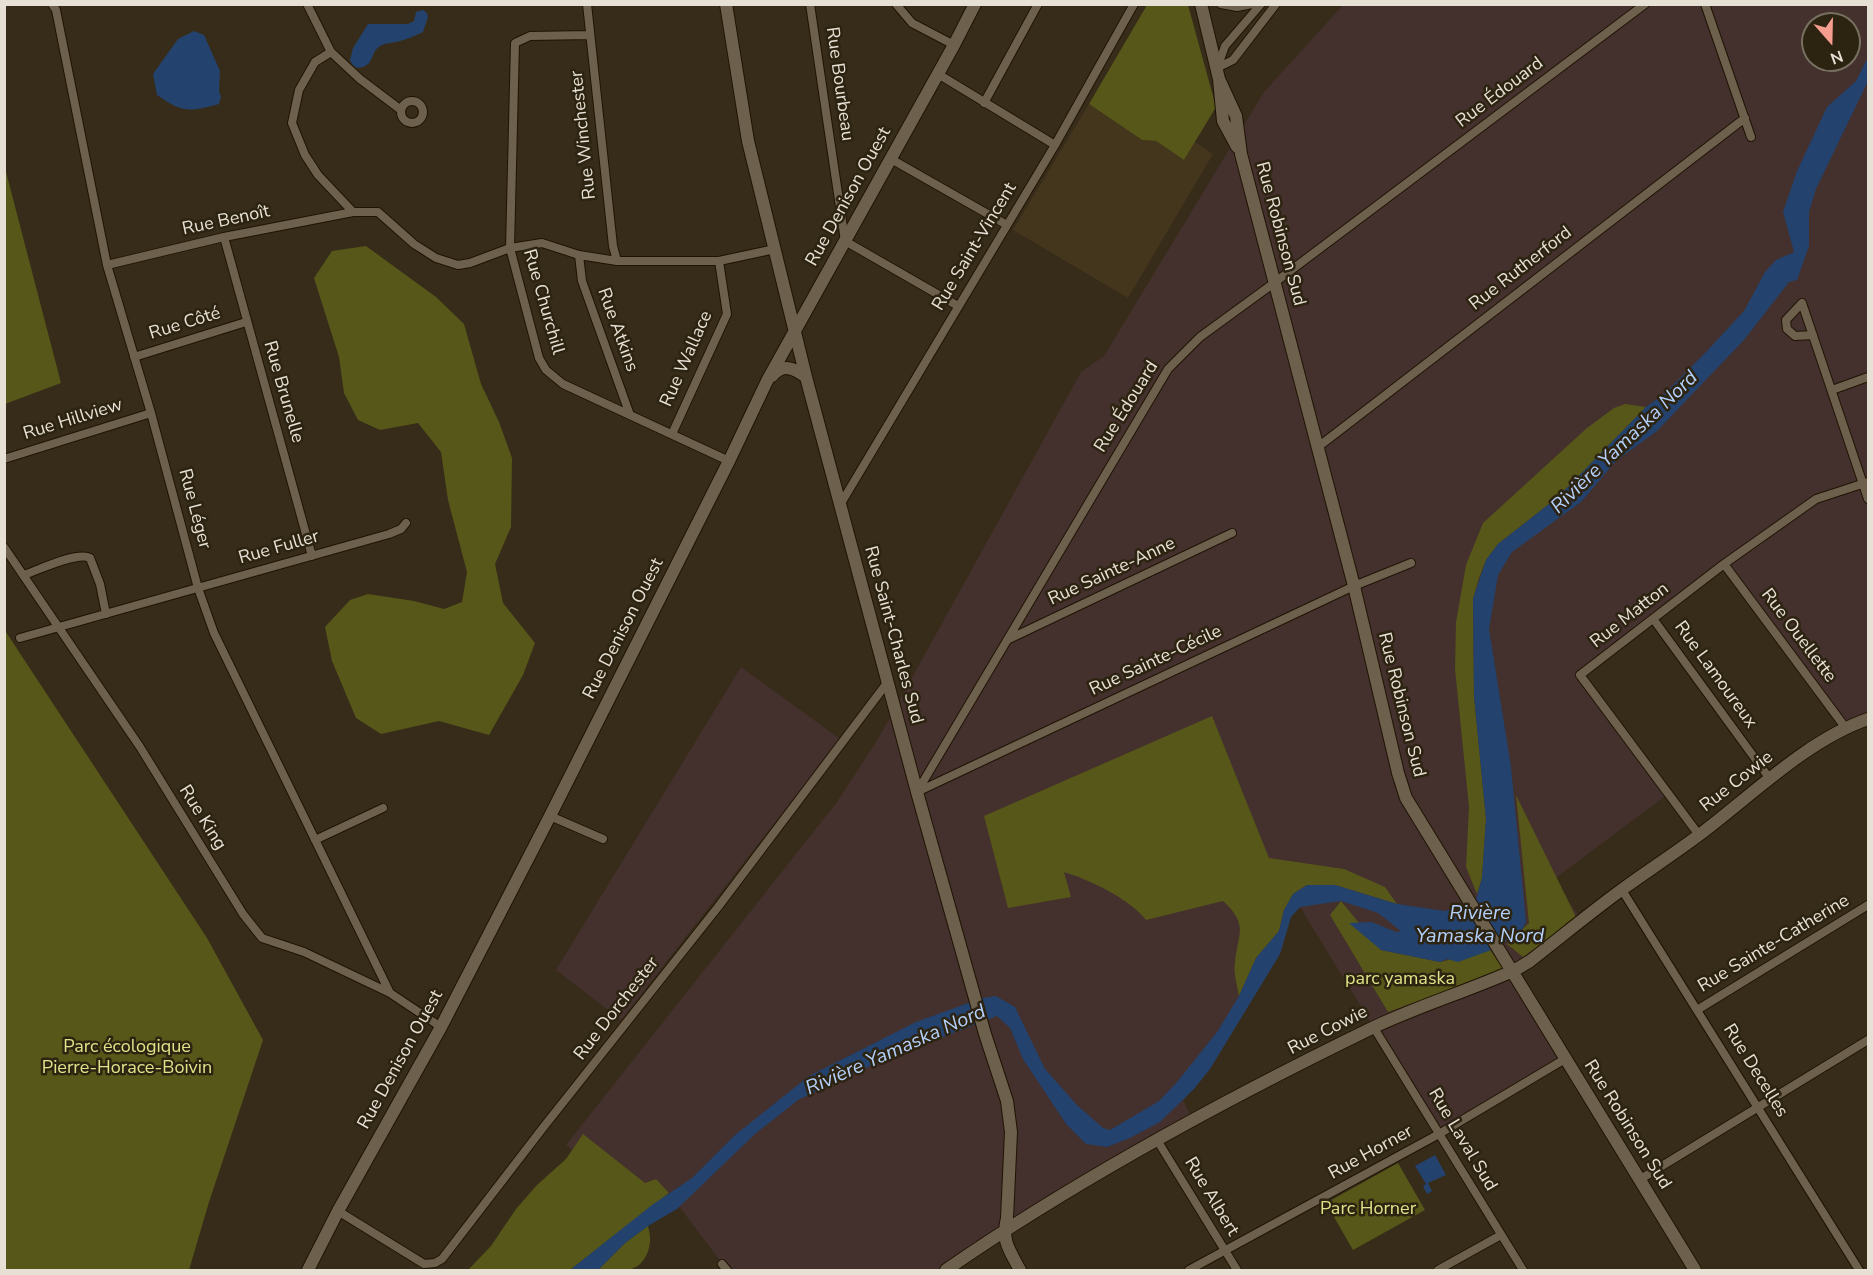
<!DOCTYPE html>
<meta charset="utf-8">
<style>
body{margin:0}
#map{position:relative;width:1873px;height:1275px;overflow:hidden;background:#372c1a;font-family:"Nunito Sans",sans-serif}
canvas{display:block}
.frame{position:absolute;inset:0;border:6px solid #e7e0d5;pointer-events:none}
.north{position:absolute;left:1801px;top:12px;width:60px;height:60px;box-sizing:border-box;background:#2d2311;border:2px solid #776f5f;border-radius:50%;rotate:160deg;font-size:16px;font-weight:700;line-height:24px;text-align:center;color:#e7e0d5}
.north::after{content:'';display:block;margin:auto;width:21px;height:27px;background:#f59d8e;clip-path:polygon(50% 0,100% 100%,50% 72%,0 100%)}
</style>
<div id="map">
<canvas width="1873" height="1275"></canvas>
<div class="frame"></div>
<div class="north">N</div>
</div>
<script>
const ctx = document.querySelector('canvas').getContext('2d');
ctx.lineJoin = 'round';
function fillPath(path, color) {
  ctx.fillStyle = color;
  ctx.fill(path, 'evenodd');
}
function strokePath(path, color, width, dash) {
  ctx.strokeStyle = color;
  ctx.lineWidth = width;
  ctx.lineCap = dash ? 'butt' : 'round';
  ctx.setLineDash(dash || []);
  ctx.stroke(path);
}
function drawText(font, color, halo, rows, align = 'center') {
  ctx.font = font + ' "Nunito Sans",sans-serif';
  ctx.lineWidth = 5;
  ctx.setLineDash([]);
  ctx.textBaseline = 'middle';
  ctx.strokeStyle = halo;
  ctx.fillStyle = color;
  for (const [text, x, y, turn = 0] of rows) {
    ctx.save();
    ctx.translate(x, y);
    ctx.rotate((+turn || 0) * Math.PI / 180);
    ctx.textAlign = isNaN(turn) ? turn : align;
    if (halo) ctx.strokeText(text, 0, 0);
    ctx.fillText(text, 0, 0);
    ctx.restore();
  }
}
fillPath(new Path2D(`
 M1089,104L1142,140L1156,141L1184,160L1195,142L1213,154L1128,298L1013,230Z`), '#44351d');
fillPath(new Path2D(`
 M1343,5H1868V719L1845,727L1724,564L1581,675L1668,794L1553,880L1582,920L1512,972L1565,1059L1439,1134L1300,907L1291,917L1280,954L1210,1069L1183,1101L1193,1120L946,1270H727L669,1193L652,1205L566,1145L837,802L878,739L1081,372L1104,356L1264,92ZM1813,24H1849V60H1813Z
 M741,667L840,739L621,1020L556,970Z`), '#44302d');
fillPath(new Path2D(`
 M1147,5H1188L1216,107L1184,160L1156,141L1142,140L1089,104Z
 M5,168L61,383L5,404H4Z
 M366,246L436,297L464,324L481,384L499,422L512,458L511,527L495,564L503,603L535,643L523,675L489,735L439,721L381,734L356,718L332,661L325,627L350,600L368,594L414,601L444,609L462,602L467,572L448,500L441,452L418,423L380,430L358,420L344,393L339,357L314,278L332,251Z
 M1625,404L1646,407L1558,497L1498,544L1486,560L1479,578L1473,599L1474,696L1486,819L1482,878L1477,894L1466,867L1469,807L1455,669L1456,622L1466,565L1483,523L1587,428L1614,408Z
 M4,629L207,938L263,1040L209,1202L189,1270H5Z
 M1212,716L1269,858L1344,869L1385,887L1397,904L1335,885H1307L1293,894L1284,910L1279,931L1256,958L1239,996C1237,985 1233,972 1235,962C1238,933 1249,925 1223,901L1146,920C1130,899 1090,880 1064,872L1071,897L1008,908L984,816Z
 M1516,795L1577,919L1523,957L1507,944L1529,923Z
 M1341,901L1381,950L1440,962L1490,950L1504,969L1388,1012L1330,915Z
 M583,1134L645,1183L656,1179L669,1193L570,1270H468L491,1246L516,1209L537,1185L566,1159Z
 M1398,1163L1425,1210L1353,1250L1326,1203Z
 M648,1226C651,1238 651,1243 647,1254C637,1275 620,1270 598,1270L625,1243Z`), '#565718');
fillPath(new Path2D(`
 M423,10L427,13L428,17L423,32C415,36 405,40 396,42C391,43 387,43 382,45C370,51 375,61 365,66C357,70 353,67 350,60L353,48L368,24H408L414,21L416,12Z
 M194,31L204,35L220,71L219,91L221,97L219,104C189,112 183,113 157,95L153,74L178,39Z
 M1868,57V81L1816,189L1809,212V246L1797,280L1789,282L1744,340L1657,431L1616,461L1581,502L1512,552L1498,575L1489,629L1511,767L1526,922L1522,930L1494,949L1458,962L1447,959L1440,962L1381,950L1349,923L1372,922L1396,932L1401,931L1378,913L1341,901L1300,907L1291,917L1280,954L1210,1069L1194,1089L1160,1122L1130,1138L1107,1147L1086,1144L1066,1124L1023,1059L1010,1028L997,1016L881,1061L798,1100L755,1134L677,1209L648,1226L625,1243L598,1270H570L652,1205L692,1178L735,1135L809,1076L916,1022L982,998L996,996L1015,1007L1045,1069L1077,1105L1103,1128L1110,1130L1159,1101L1177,1082L1217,1032L1239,996L1256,958L1279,931L1284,910L1293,894L1307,885H1335L1397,904L1445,911L1476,899L1482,878L1486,819L1474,696L1473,599L1486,560L1498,544L1558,497L1646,407L1664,394L1705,353L1744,311L1765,272L1776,260L1794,252L1783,212L1797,171L1827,107L1856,81Z
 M1435,1155L1446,1175L1428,1183L1432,1191L1427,1194L1423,1186L1426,1184L1415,1166Z`), '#23426d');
const street = new Path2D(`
 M52,4L56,10L107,265L151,413L198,588L214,633L390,993
 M307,4L331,52L360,79L401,110
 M587,4L613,246L617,261
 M810,4L845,241L958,306
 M896,4L912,23L954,45
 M1221,4L1237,7L1252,4
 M1705,4L1751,137
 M590,35L530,36L515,43L510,248L539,358L546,370L563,384L729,461
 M331,52L315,62L299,90L292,123L305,155L318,175L353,212H378L414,244L436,258L458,265L470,263L510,248L542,243L579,255L617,261H719L775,249
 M1217,68L1233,60L1276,4
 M1217,68L1225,46L1261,4
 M938,74L1055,145
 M401 112a11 11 0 1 1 22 0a11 11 0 1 1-22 0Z
 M984,103L1038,4
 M891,159L1007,225
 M224,237L312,556
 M579,255L582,281L630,415
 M107,265L224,237L353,212
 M1813,335L1795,336L1787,329L1786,320L1802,303L1868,499
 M134,357L246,322
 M1832,390L1868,377
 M672,434L727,314L719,261
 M1318,447L1745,118
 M4,459L151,413
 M840,505L1055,145L1134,4
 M4,547L140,747L243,914L262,938L304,952L390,993L441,1027
 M1724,564L1845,727
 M24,575C38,570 78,551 90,558L100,584L106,614
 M1654,620L1770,779
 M20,638L389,534L401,529L406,523
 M1007,640L1232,533
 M917,792L1168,369L1200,337L1274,283L1645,4
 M917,792L1354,586L1411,563
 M550,816L603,839
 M1699,835L1580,675L1724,564L1816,499L1868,482
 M315,840L383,808
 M1622,890L1859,1270
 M1697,1010L1868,905
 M1374,1028L1523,1270
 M1157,1140L1237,1270
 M1639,1180L1868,1040
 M338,1211L424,1264L435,1263L442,1259L542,1129L718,907L887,683
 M722,1264L727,1270
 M1189,1270L1439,1134L1565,1059
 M1438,1270L1501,1235`);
const secondary = new Path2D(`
 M726,4L748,141L806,377L917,792L985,1034L1007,1101L1011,1132L1007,1218C1001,1241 1010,1251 1020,1270
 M1201,4L1219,79L1223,121L1237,147
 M1219,79L1236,116L1241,154L1354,586L1398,773L1406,798L1695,1270
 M772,376C783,363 794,368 806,377
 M308,1270L338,1211L441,1027L550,816L729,461L767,381L954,45L975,4
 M946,1270C1079,1178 1226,1099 1372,1028C1418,1006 1468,991 1515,970L1530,961C1561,937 1592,911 1624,888C1649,870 1675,853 1699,835C1751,796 1807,740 1868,719`);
strokePath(street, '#1f1404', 10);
strokePath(secondary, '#1f1404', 14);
strokePath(street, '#6d604d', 8);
strokePath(secondary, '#6d604d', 12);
drawText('18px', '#e7e0d5', '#2d2311', [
 ["Rue Bourbeau",839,84,82],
 ["Rue Édouard",1500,93,-37],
 ["Rue Winchester",584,135,-96],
 ["Rue Denison Ouest",849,197,-61],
 ["Rue Benoît",226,221,-12],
 ["Rue Robinson Sud",1280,234,75],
 ["Rue Saint-Vincent",975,247,-59],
 ["Rue Rutherford",1521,269,-38],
 ["Rue Churchill",543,302,74],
 ["Rue Côté",185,324,-17],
 ["Rue Atkins",617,330,70],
 ["Rue Wallace",687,359,-66],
 ["Rue Brunelle",283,392,74],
 ["Rue Édouard",1127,407,-58],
 ["Rue Hillview",73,420,-17],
 ["Rue Léger",194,509,75],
 ["Rue Fuller",279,548,-16],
 ["Rue Sainte-Anne",1112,572,-25],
 ["Rue Matton",1630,616,-38],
 ["Rue Denison Ouest",624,629,-63],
 ["Rue Saint-Charles Sud",893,635,75],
 ["Rue Ouellette",1798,636,53],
 ["Rue Sainte-Cécile",1156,661,-25],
 ["Rue Lamoureux",1715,675,54],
 ["Rue Robinson Sud",1401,705,76],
 ["Rue Cowie",1737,782,-38],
 ["Rue King",202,818,58],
 ["Rue Sainte-Catherine",1774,944,-31],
 ["Rue Dorchester",617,1009,-52],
 ["Rue Cowie",1328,1031,-27],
 ["Rue Denison Ouest",401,1060,-61],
 ["Rue Decelles",1755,1071,58],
 ["Rue Robinson Sud",1627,1125,58],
 ["Rue Laval Sud",1462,1140,59],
 ["Rue Horner",1371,1153,-29],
 ["Rue Albert",1211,1197,59]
]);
drawText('18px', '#e0e389', '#2d2311', [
 ["parc yamaska",1400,980],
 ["Parc écologique",127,1048],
 ["Pierre-Horace-Boivin",127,1069],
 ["Parc Horner",1368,1210]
]);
drawText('italic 20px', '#b3d0fb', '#2d2311', [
 ["Rivière Yamaska Nord",1625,443,-44],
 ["Rivière",1480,914],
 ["Yamaska Nord",1480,937],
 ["Rivière Yamaska Nord",896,1051,-24]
]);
</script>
